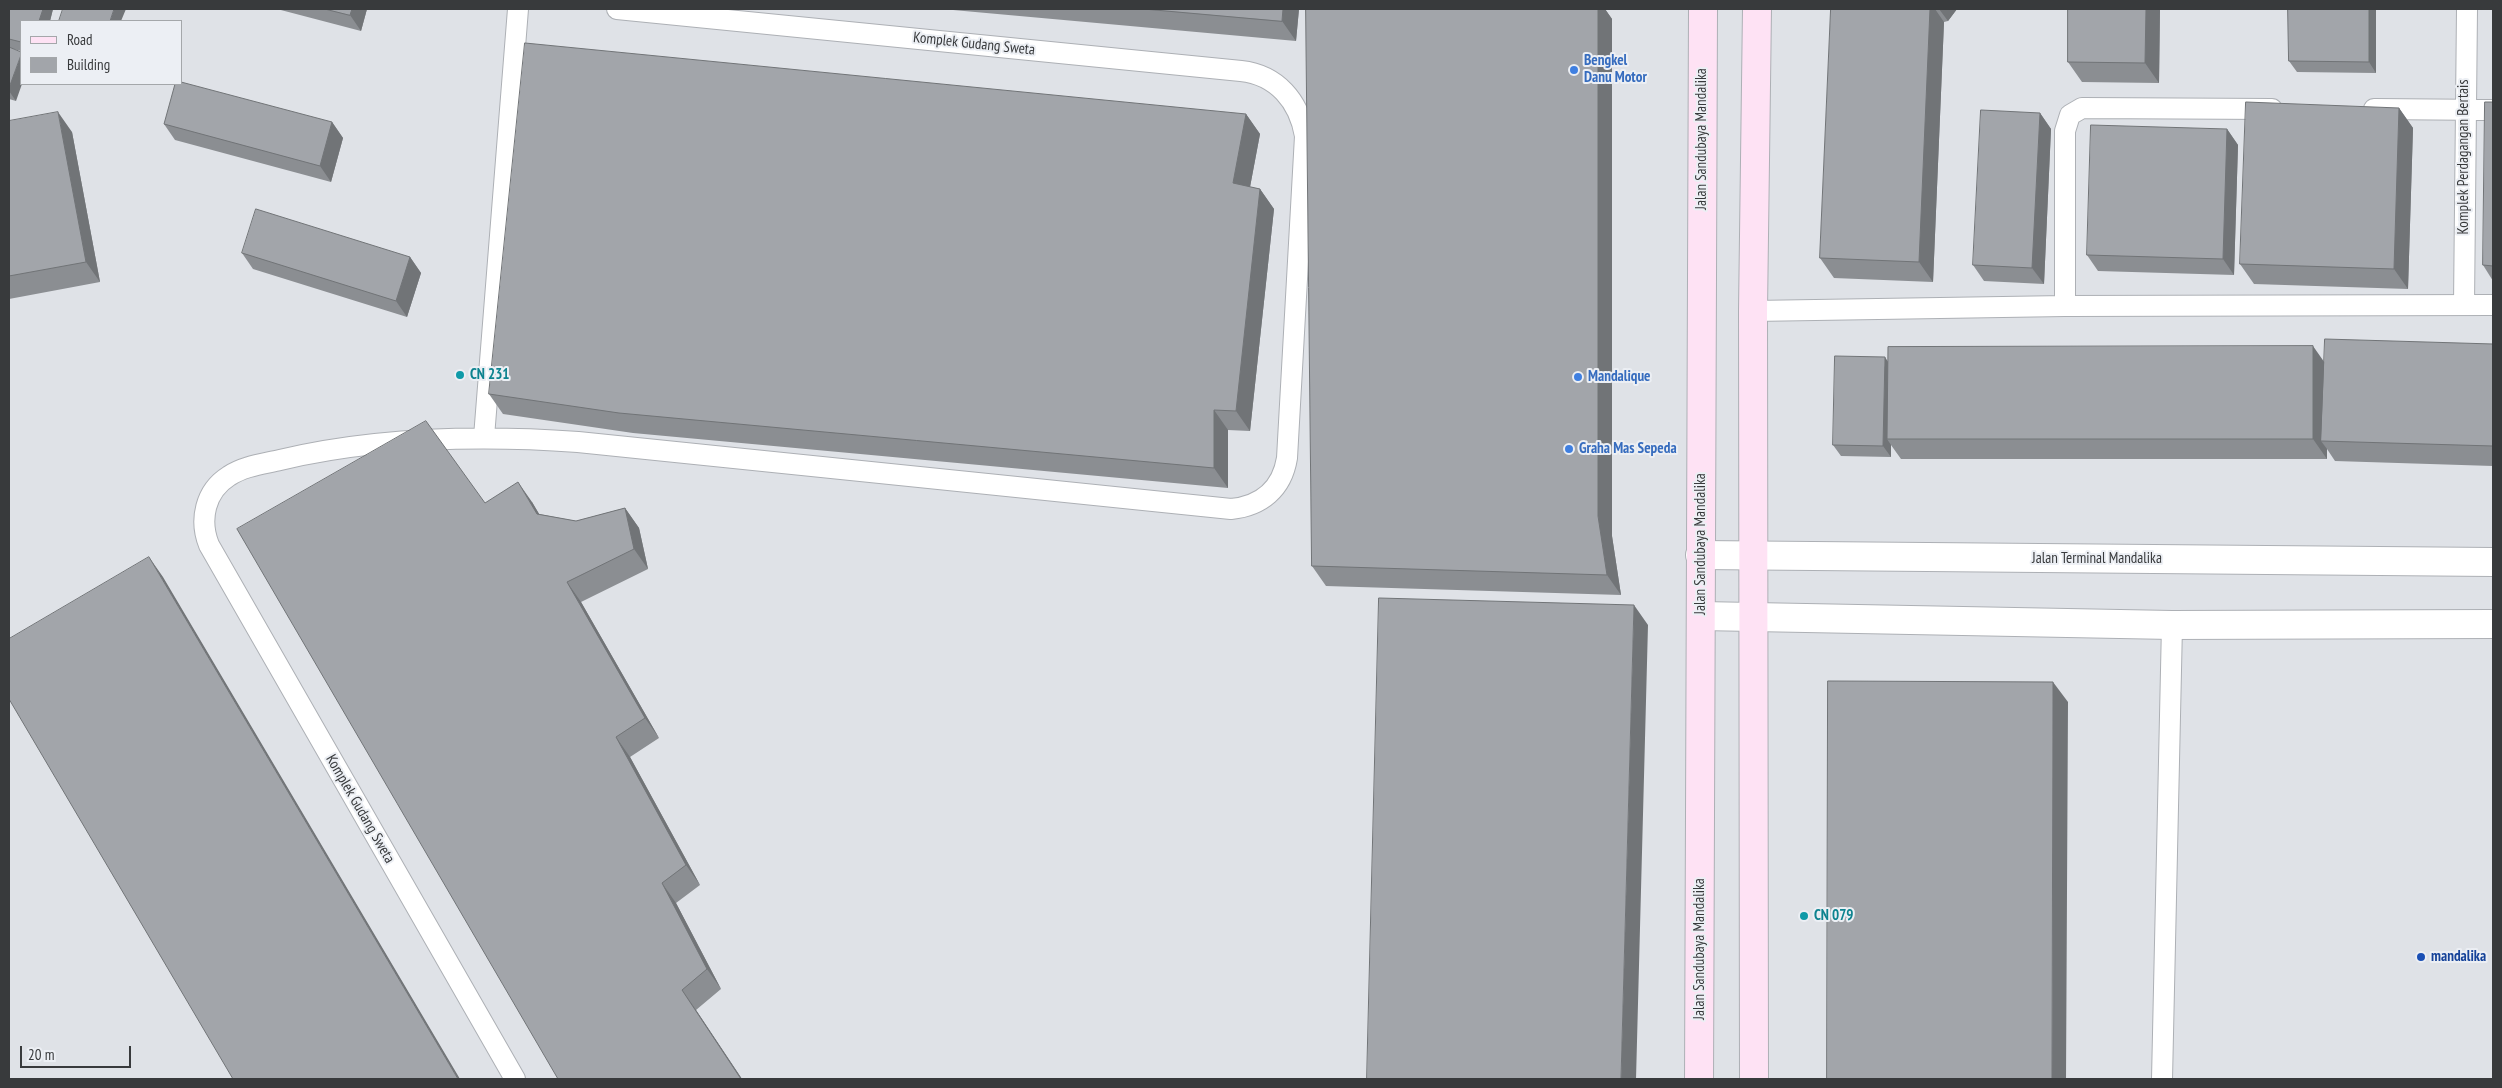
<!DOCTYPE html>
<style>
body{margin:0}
#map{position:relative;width:2502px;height:1088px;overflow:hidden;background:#dfe2e7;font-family:"PT Sans Narrow",sans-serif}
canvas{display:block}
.frame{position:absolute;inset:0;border:10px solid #383a3c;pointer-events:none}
.legend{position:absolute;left:20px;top:20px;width:162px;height:65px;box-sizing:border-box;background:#eceff4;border:1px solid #a4a7aa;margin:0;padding:6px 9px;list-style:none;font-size:15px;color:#383a3c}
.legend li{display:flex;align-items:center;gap:10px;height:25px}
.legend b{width:25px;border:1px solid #a4a7aa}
.scale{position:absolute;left:20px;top:1046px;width:111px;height:22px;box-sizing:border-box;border:2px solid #383a3c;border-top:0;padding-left:6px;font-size:15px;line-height:18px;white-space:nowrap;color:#383a3c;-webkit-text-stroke:4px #eceff4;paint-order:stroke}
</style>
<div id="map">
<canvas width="2502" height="1088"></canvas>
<div class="frame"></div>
<ul class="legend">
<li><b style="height:6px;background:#fee2f4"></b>Road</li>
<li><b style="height:14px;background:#a2a5aa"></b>Building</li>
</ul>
<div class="scale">20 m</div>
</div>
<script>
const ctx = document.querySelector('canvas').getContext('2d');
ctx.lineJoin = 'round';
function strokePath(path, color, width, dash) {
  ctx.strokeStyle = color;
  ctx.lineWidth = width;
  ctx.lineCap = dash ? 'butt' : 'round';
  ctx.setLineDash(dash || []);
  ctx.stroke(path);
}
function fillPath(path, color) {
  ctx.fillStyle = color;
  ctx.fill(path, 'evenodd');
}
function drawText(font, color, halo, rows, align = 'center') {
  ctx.font = font + ' "PT Sans Narrow",sans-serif';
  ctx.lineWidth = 4;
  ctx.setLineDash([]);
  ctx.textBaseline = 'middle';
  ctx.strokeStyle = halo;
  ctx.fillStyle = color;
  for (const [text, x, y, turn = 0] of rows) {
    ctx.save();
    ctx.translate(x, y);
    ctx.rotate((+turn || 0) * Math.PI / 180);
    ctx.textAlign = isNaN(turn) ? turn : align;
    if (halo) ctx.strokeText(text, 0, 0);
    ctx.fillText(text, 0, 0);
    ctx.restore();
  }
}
const service = new Path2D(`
 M2374,109L2493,110
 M2464,305L2467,9
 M2065,306V131L2070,115L2082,108L2272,109
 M1753,311L2065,306L2493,305
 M484,437L518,9
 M515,1079L209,545C199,520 205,491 229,476C244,466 263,464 280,460C377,437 478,435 578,442L1231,509C1261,506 1282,489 1287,458L1305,136C1299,101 1277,75 1241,71L617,9
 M2162,1079L2172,625`);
const tertiary = new Path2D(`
 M1700,555L2493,562
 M1701,616L2172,625L2493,624`);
const secondary = new Path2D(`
 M1699,1079L1703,9
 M1754,1079L1753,311L1757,9`);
strokePath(service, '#adb0b5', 22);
strokePath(tertiary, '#adb0b5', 30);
strokePath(secondary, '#adb0b5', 30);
strokePath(service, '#fff', 20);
strokePath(tertiary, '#fff', 28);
strokePath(secondary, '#fee2f4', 28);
fillPath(new Path2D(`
 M9,9H53L50,21H21V51L13,49L16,101L9,99Z
 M277,9H367L361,31Z
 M942,9H1299L1296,41Z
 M1306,9H1605L1612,19V536L1621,595L1326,586L1312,566Z
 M1831,9H1957L1948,21L1944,22L1933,282L1834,278L1820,258Z
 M2068,9H2160L2159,83L2082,82L2068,62Z
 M2288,9H2376V73L2297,72L2289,61Z
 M2493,102V281L2483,265Z
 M2399,108L2413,128L2408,289L2254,284L2240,264Z
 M2040,113L2051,129L2044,284L1984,281L1973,265Z
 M1246,114L1260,134L1250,187L1260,189L1274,209L1250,431L1228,430V488L633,433L503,414L489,394Z
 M9,121L72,132L100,282L9,299Z
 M332,122L343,138L331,182L175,140L164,124Z
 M2227,129L2238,145L2234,275L2098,271L2087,255Z
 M242,253L410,257L421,273L407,317L253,269Z
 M2493,344V466L2335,461L2327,449V459H1901L1891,445V457L1841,456L1833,445L1888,361L2324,362Z
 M532,502L539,514L576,521L625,508L639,528L648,569L581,602L659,738L630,757L700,885L676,903L721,989L696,1010L742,1079H558L485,503Z`), '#8b8e92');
fillPath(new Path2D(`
 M43,9H53L50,21H39Z
 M114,9H126L121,21H110Z
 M352,9H367L361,31L350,15Z
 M1283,9H1299L1296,41L1282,21Z
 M1598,9H1605L1612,19V536L1621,595L1607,575L1598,516Z
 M1930,9H1935L1944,22L1933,282L1919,262Z
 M1939,9H1957L1948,21Z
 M2146,9H2160L2159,83L2145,63Z
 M2369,9H2376V73L2369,62Z
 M21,55V84H22L16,101L9,91V88Z
 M2399,108L2413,128L2408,289L2394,269Z
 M58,112L72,132L100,282L86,262Z
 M2040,113L2051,129L2044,284L2032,268Z
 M1246,114L1260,134L1247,203L1233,183Z
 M332,122L343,138L331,182L320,166Z
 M2227,129L2238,145L2234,275L2223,259Z
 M1260,189L1274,209L1250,431L1236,411Z
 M410,257L421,273L407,317L396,301Z
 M2313,346L2327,366L2321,441L2327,449V459L2313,439Z
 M1885,357L1892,368L1887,439L1891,445V457L1883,446Z
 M1214,410L1228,430V488L1214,468Z
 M518,482L532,502L551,534L537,514Z
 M625,508L639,528L648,569L634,549Z
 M149,557L163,577L460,1079H458Z
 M567,582L581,602L659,738L645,718Z
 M1634,605L1648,625L1636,1079H1621Z
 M2053,682L2068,702L2066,1079H2052Z
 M616,737L630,757L700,885L686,865Z
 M662,883L676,903L721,989L707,969Z
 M682,990L696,1010L742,1079H741Z`), '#717477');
const building = new Path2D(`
 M9,9H43L39,21H21V42L9,39Z
 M63,9H114L110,21H59Z
 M325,9H352L350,15Z
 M1144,9H1283L1282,21Z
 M1306,9H1598V516L1607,575L1312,566Z
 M1831,9H1930L1919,262L1820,258Z
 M2068,9H2146L2145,63L2068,62Z
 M2288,9H2369V62L2289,61Z
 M525,43L1246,114L1233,183L1260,189L1236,411L1214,410V468L619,413L489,394Z
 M9,47L21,52V55L9,88Z
 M181,82L332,122L320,166L164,124L175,84H181Z
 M2246,102L2399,108L2394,269L2240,264Z
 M2485,102H2493V266L2483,265Z
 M1981,110L2040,113L2032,268L1973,265Z
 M58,112L86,262L9,276V121Z
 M2091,125L2227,129L2223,259L2087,255Z
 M256,209L410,257L396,301L242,253Z
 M2325,339L2493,344V446L2321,441Z
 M2313,346V439H1887L1888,347Z
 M1835,356L1885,357L1883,446L1833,445Z
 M426,421L485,503L518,482L537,514L576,521L625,508L634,549L567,582L645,718L616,737L686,865L662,883L707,969L682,990L741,1079H558L237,529Z
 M149,557L458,1079H233L9,699V639Z
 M1379,598L1634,605L1621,1079H1367Z
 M1828,681L2053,682L2052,1079H1827Z`);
fillPath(building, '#a2a5aa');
strokePath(building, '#717477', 1);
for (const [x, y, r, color] of [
 [1574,70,5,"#3f7fe0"],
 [460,375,5,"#0f9aa8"],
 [1578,377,5,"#3f7fe0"],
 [1569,449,5,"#3f7fe0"],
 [1804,916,5,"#0f9aa8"],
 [2421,957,5,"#1a4fb4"]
]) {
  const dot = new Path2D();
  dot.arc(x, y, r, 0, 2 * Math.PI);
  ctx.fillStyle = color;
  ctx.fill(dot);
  strokePath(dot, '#eceff4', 2);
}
drawText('15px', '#383a3c', '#eceff4', [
 ["Komplek Gudang Sweta",974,44,6],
 ["Jalan Sandubaya Mandalika",1702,139,-90],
 ["Komplek Perdagangan Bertais",2464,157,-90],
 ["Jalan Sandubaya Mandalika",1701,544,-90],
 ["Jalan Terminal Mandalika",2097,559],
 ["Komplek Gudang Sweta",360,809,60],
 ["Jalan Sandubaya Mandalika",1700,949,-90]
]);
drawText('bold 15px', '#366cbe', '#eceff4', [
 ["Bengkel",1584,61],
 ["Danu Motor",1584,78],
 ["Mandalique",1588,377],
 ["Graha Mas Sepeda",1579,449]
], 'left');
drawText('bold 15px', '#0d838f', '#eceff4', [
 ["CN 231",470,375],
 ["CN 079",1814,916]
], 'left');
drawText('bold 15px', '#164399', '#eceff4', [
 ["mandalika",2431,957]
], 'left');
</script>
